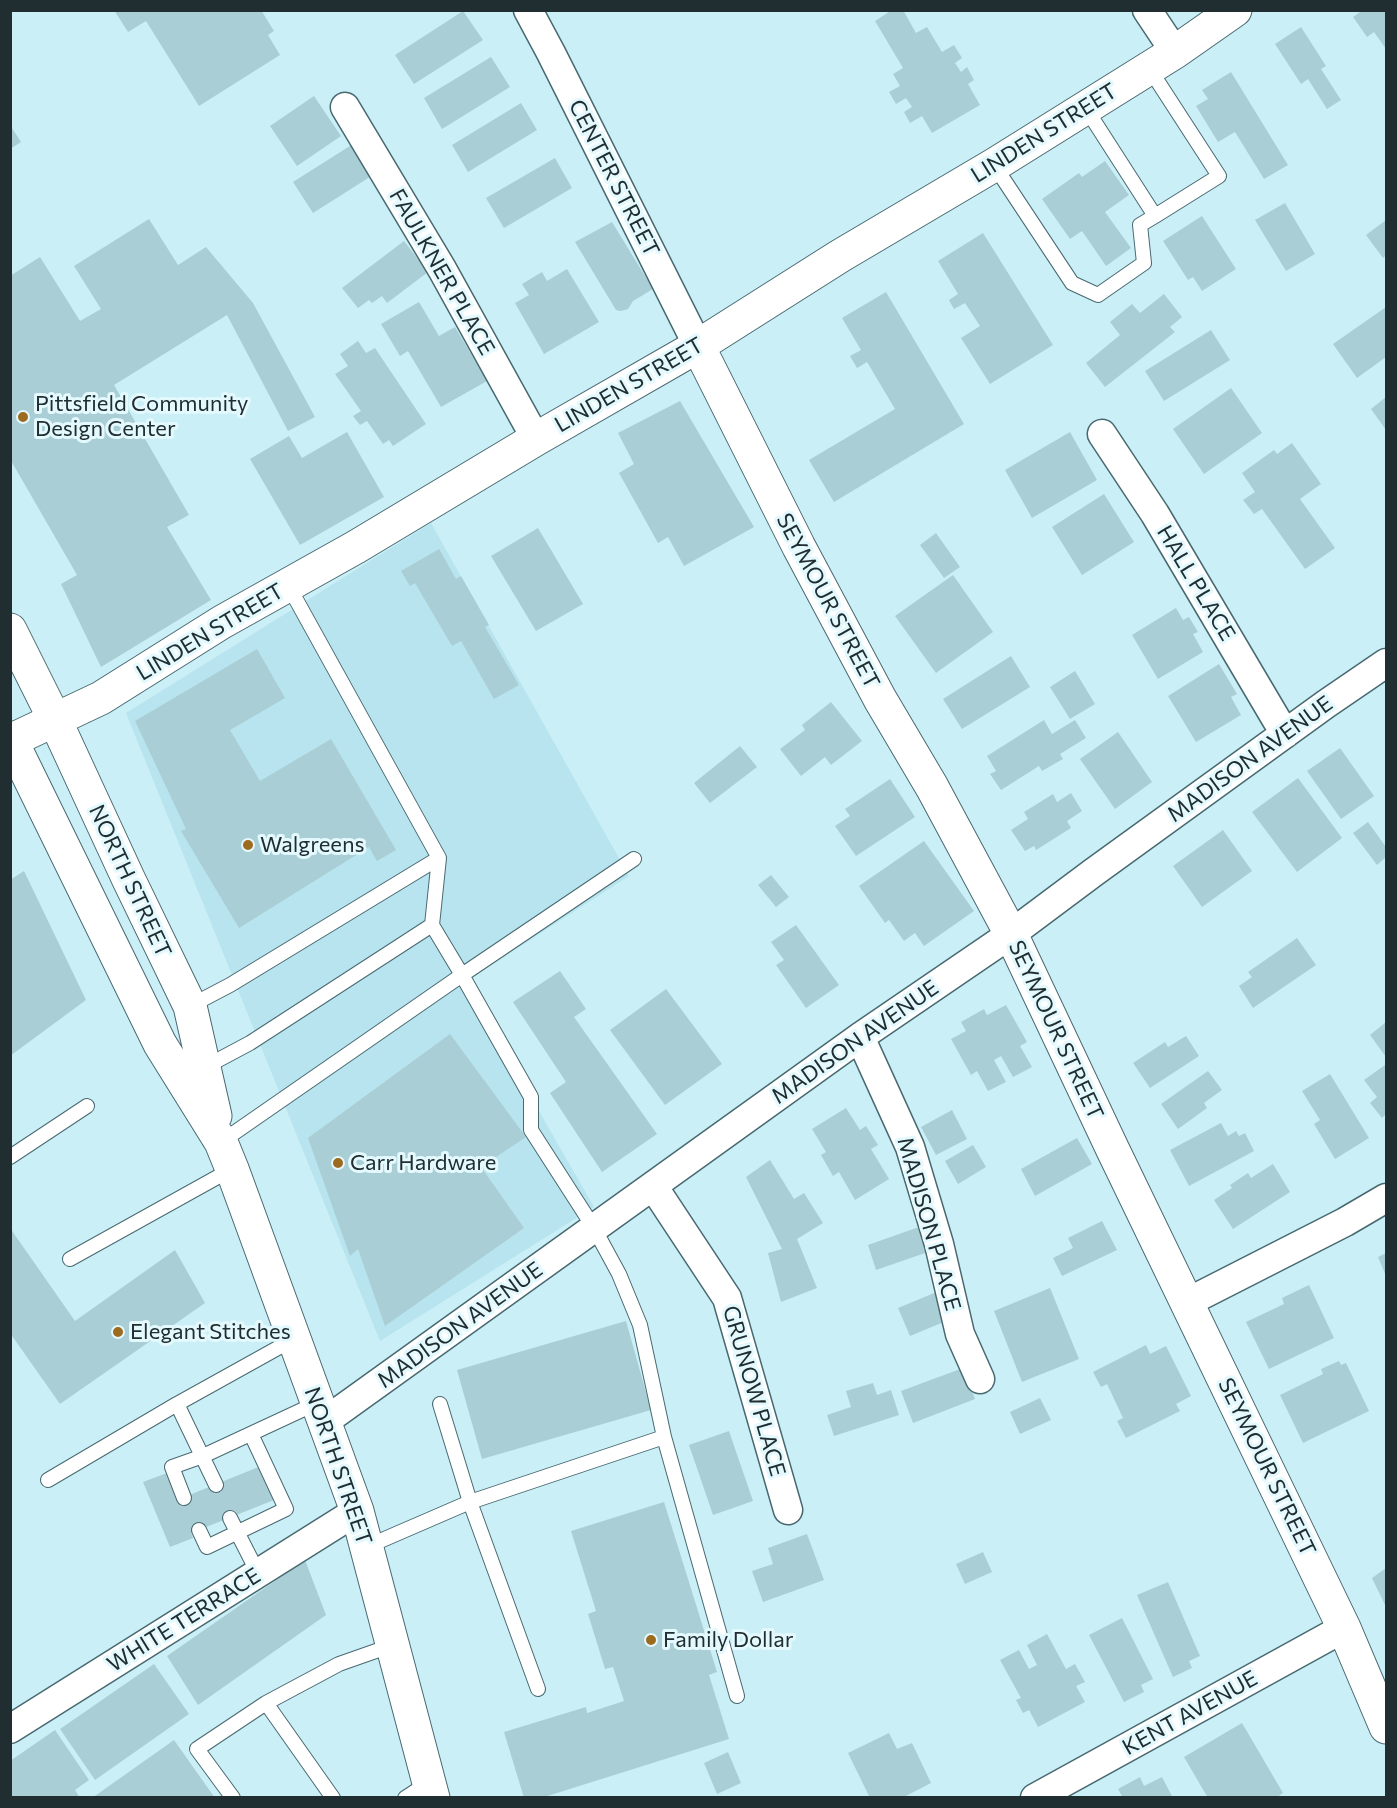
<!DOCTYPE html>
<style>
body{margin:0}
#map{position:relative;width:1397px;height:1808px;overflow:hidden;background:#cbeff7;font-family:Commissioner,sans-serif}
canvas{display:block}
.frame{position:absolute;inset:0;border:12px solid #202e31;pointer-events:none}
</style>
<div id="map">
<canvas width="1397" height="1808"></canvas>
<div class="frame"></div>
</div>
<script>
const ctx = document.querySelector('canvas').getContext('2d');
ctx.lineJoin = 'round';
function fillPath(path, color) {
  ctx.fillStyle = color;
  ctx.fill(path, 'evenodd');
}
function strokePath(path, color, width, dash) {
  ctx.strokeStyle = color;
  ctx.lineWidth = width;
  ctx.lineCap = dash ? 'butt' : 'round';
  ctx.setLineDash(dash || []);
  ctx.stroke(path);
}
function drawText(font, color, halo, rows, align = 'center') {
  ctx.font = font + ' Commissioner,sans-serif';
  ctx.lineWidth = 6;
  ctx.setLineDash([]);
  ctx.textBaseline = 'middle';
  ctx.strokeStyle = halo;
  ctx.fillStyle = color;
  for (const [text, x, y, turn = 0] of rows) {
    ctx.save();
    ctx.translate(x, y);
    ctx.rotate((+turn || 0) * Math.PI / 180);
    ctx.textAlign = isNaN(turn) ? turn : align;
    if (halo) ctx.strokeText(text, 0, 0);
    ctx.fillText(text, 0, 0);
    ctx.restore();
  }
}
fillPath(new Path2D(`
 M431,523L629,876L465,982L594,1207L380,1341L126,713Z`), '#b7e4ee');
fillPath(new Path2D(`
 M114,10H261L274,31L268,35L280,55L199,106L146,21L128,32Z
 M892,10H903L916,33L927,27L942,52L954,45L962,58L955,63L961,72L967,67L974,80L968,84L980,105L932,133L922,116L910,123L904,112L912,107L906,98L896,104L889,92L900,86L893,74L903,68L875,21Z
 M1359,10H1386V49L1374,32L1367,37L1353,17L1360,12Z
 M463,11L483,40L414,84L395,55Z
 M1301,27L1326,66L1321,69L1341,100L1327,109L1308,79L1301,84L1275,44Z
 M491,57L510,87L442,129L424,98Z
 M1231,72L1288,165L1264,179L1235,132L1218,142L1196,106L1208,99L1202,90Z
 M314,96L341,136L297,166L270,126Z
 M521,103L537,130L468,172L452,145Z
 M10,125L21,142L10,149Z
 M353,144L373,175L313,213L293,182Z
 M555,158L572,188L504,228L486,198Z
 M1105,161L1129,195L1105,212L1131,248L1106,266L1082,231L1070,239L1042,199L1079,173L1082,177Z
 M1285,203L1315,254L1286,271L1255,220Z
 M1202,216L1236,269L1202,291L1193,277L1188,280L1163,241Z
 M149,219L178,265L206,247L253,303L315,417L288,431L227,315L114,385L189,515L167,527L211,600L101,667L61,584L77,575L10,459V276L40,257L80,321L101,309L74,266Z
 M1386,220V255L1383,258L1366,235Z
 M612,222L653,289L633,301L628,309L621,311L616,310L575,242Z
 M983,233L1053,345L990,384L961,338L980,326L965,303L954,309L949,300L958,294L938,261Z
 M404,241L428,272L387,303L382,296L372,303L369,300L358,308L342,288Z
 M567,269L599,322L544,354L515,303L529,295L522,284L542,272L547,281Z
 M886,292L964,424L834,502L809,460L895,409L867,362L857,368L850,356L861,350L842,318Z
 M1164,294L1182,317L1170,327L1175,332L1105,387L1086,363L1120,335L1110,322L1132,304L1140,313Z
 M419,302L439,336L455,327L487,381L441,407L408,351L400,356L381,324Z
 M1386,307V357L1357,378L1333,344Z
 M1211,330L1230,360L1164,401L1145,371Z
 M358,341L366,353L375,348L426,424L393,446L389,440L383,444L367,421L360,425L353,416L361,411L335,374L348,366L340,354Z
 M1231,388L1262,433L1204,474L1173,429Z
 M1386,397V430L1371,409Z
 M680,401L754,527L684,566L668,537L658,543L619,473L634,464L618,433Z
 M347,432L384,497L300,545L250,459L289,436L302,458Z
 M1070,432L1097,480L1032,518L1005,470Z
 M1292,443L1321,484L1300,499L1335,548L1305,569L1262,509L1254,514L1243,500L1255,492L1242,473L1274,450L1277,454Z
 M1104,494L1134,542L1082,575L1052,527Z
 M538,528L583,604L536,631L491,556Z
 M936,533L960,567L944,578L920,545Z
 M439,549L456,579L461,576L489,625L485,627L519,685L494,699L461,641L452,646L415,583L410,586L401,571Z
 M953,575L993,632L936,673L895,616Z
 M1176,608L1183,620L1189,617L1198,632L1193,634L1203,652L1158,679L1132,635Z
 M257,649L285,698L230,730L260,781L331,739L396,850L377,861L369,847L239,928L181,831L186,829L135,721Z
 M1011,656L1030,687L962,729L943,699Z
 M1219,664L1237,694L1231,697L1241,715L1196,742L1168,696Z
 M1075,671L1095,704L1070,719L1050,687Z
 M831,702L862,741L831,765L825,757L801,776L780,749L805,730L802,725Z
 M1044,720L1052,734L1075,720L1086,738L1060,754L1063,759L1042,771L1039,766L1001,790L990,774L996,771L987,756Z
 M1118,732L1152,782L1115,809L1080,759Z
 M740,746L757,767L710,803L694,783Z
 M1340,748L1374,796L1341,819L1307,771Z
 M1298,778L1342,838L1297,872L1252,812Z
 M890,779L915,817L856,856L835,826L850,816L845,809Z
 M1071,793L1082,811L1067,821L1071,828L1036,850L1034,846L1025,851L1011,830L1028,819L1024,812L1053,794L1057,802Z
 M1368,822L1386,847V857L1377,865L1353,833Z
 M1223,830L1252,871L1202,907L1173,866Z
 M924,841L974,911L924,946L915,933L904,941L889,920L885,923L859,886Z
 M24,871L86,1000L10,1056V880Z
 M771,875L789,897L776,907L758,885Z
 M796,925L839,985L806,1008L776,965L784,960L771,942Z
 M1297,938L1316,965L1253,1008L1239,986L1252,977L1248,972Z
 M560,971L586,1009L574,1017L657,1134L602,1172L550,1093L566,1082L513,1002Z
 M666,989L722,1064L665,1105L610,1030Z
 M1006,1005L1027,1042L1020,1046L1032,1067L1013,1077L1001,1056L994,1060L1006,1082L988,1091L977,1071L971,1075L951,1039L966,1031L961,1022L984,1009L987,1015Z
 M1386,1022V1057L1370,1035Z
 M450,1034L526,1137L481,1167L524,1228L385,1326L358,1249L350,1256L308,1138Z
 M1186,1036L1199,1056L1150,1088L1133,1063L1165,1042L1168,1047Z
 M1385,1065L1386,1114L1382,1118L1370,1103L1377,1097L1364,1080Z
 M1208,1071L1222,1090L1204,1103L1207,1108L1178,1129L1161,1104Z
 M1330,1074L1369,1138L1335,1159L1314,1124L1320,1120L1302,1091Z
 M846,1108L860,1130L866,1126L878,1145L871,1149L889,1179L855,1200L839,1172L833,1176L821,1155L826,1152L812,1129Z
 M952,1110L967,1139L936,1155L921,1127Z
 M1221,1123L1228,1136L1236,1131L1239,1136L1245,1133L1254,1151L1189,1186L1170,1150Z
 M1077,1138L1092,1164L1035,1196L1021,1169Z
 M973,1145L986,1167L958,1184L945,1161Z
 M770,1160L794,1199L804,1193L823,1223L797,1239L817,1288L781,1302L768,1253L782,1249L746,1177Z
 M1273,1164L1290,1192L1233,1229L1214,1200L1232,1188L1230,1185L1248,1173L1251,1178Z
 M1102,1221L1117,1250L1062,1276L1053,1258L1073,1248L1068,1238Z
 M919,1227L928,1252L876,1270L868,1245Z
 M10,1228L75,1321L175,1250L205,1303L60,1404L10,1333Z
 M1386,1253V1276L1378,1257Z
 M1309,1285L1334,1338L1269,1369L1246,1322L1284,1304L1282,1298Z
 M1050,1288L1079,1359L1022,1382L994,1311Z
 M939,1291L951,1319L910,1336L898,1308Z
 M626,1321L651,1410L482,1459L457,1370Z
 M1146,1345L1150,1354L1166,1346L1191,1396L1176,1404L1180,1411L1126,1438L1117,1421L1123,1418L1107,1384L1101,1387L1093,1372Z
 M1339,1361L1341,1365L1346,1363L1369,1411L1303,1443L1280,1395L1323,1374L1321,1369Z
 M963,1368L975,1399L913,1423L901,1391Z
 M873,1383L877,1395L891,1390L899,1415L834,1436L827,1415L851,1407L846,1391Z
 M1040,1398L1051,1420L1020,1434L1010,1412Z
 M729,1431L753,1501L713,1515L689,1445Z
 M261,1466L274,1500L191,1533L193,1538L170,1547L143,1482L167,1473L177,1500Z
 M664,1502L717,1672L709,1675L729,1739L541,1798H524L504,1732L586,1707L587,1713L624,1701L613,1667L605,1669L588,1614L596,1611L571,1531Z
 M807,1534L824,1580L763,1602L752,1571L773,1564L768,1548Z
 M983,1552L992,1572L965,1584L956,1564Z
 M305,1560L326,1615L198,1705L167,1656Z
 M1386,1568V1607L1372,1578Z
 M1168,1582L1200,1656L1189,1661L1192,1668L1173,1677L1137,1595Z
 M1122,1618L1153,1679L1141,1685L1144,1692L1124,1702L1089,1635Z
 M1047,1634L1066,1669L1075,1664L1085,1682L1076,1686L1085,1702L1038,1727L1029,1710L1023,1713L1016,1700L1021,1698L1000,1660L1019,1650L1029,1669L1037,1665L1027,1645Z
 M154,1664L189,1714L95,1780L60,1729Z
 M1242,1723L1283,1793L1276,1798H1208L1184,1757Z
 M55,1730L89,1780L75,1790L80,1798H10V1761Z
 M889,1733L897,1749L912,1743L931,1783L902,1798H870L848,1753Z
 M174,1740L215,1798H92Z
 M728,1752L741,1783L717,1794L704,1763Z
 M1140,1777L1144,1786L1162,1777L1173,1798H1123L1118,1789Z`), '#aaced5');
const lane = new Path2D(`
 M1085,107L1155,216L1219,176L1149,68
 M994,165L1072,283L1098,295L1144,263L1140,225L1155,216
 M634,859L462,975L531,1097V1130L594,1228L619,1274L640,1325L664,1437L737,1696
 M190,1006L230,985L439,858L288,585
 M205,1067L250,1043L432,925
 M221,1142L462,975L432,925L439,858
 M10,1157L87,1106
 M70,1259L232,1169
 M177,1404L216,1485
 M48,1480L177,1404L294,1339
 M184,1498L172,1467L203,1456L317,1403
 M230,1518L258,1573
 M199,1530L207,1547L286,1509L251,1434
 M366,1547L470,1502L440,1404
 M538,1689L470,1502L664,1437
 M266,1703L333,1798
 M233,1798L197,1749L266,1703L339,1664L393,1645
 M405,1798L428,1783`);
const street = new Path2D(`
 M528,10L551,53L698,346
 M1147,10L1175,52
 M345,107L442,269L536,439
 M1102,434L1155,514L1285,734
 M860,1037L910,1147L939,1244L960,1334L980,1379
 M653,1186L727,1298L788,1510
 M1188,1302L1345,1222L1386,1198
 M324,1422L860,1037L1011,934L1094,872L1326,704L1386,663
 M10,1729L357,1511
 M1035,1798L1344,1628`);
const secondary = new Path2D(`
 M698,346L799,547L880,699L932,787L1011,934L1112,1148L1344,1628L1386,1727
 M10,741L101,698L222,622L356,547L536,439L698,346L840,256L994,165L1175,52L1235,10`);
const primary = new Path2D(`
 M10,630L55,720L128,878L190,1006L215,1116
 M10,738L160,1044L221,1142L232,1169L357,1511L433,1798`);
strokePath(lane, '#486970', 16);
strokePath(street, '#486970', 31);
strokePath(secondary, '#486970', 35);
strokePath(primary, '#486970', 35);
strokePath(lane, '#fff', 14);
strokePath(street, '#fff', 28);
strokePath(secondary, '#fff', 33);
strokePath(primary, '#fff', 33);
for (const [x, y, r, color] of [
 [23,417,6,"#9d6b20"],
 [248,845,6,"#9d6b20"],
 [338,1163,6,"#9d6b20"],
 [118,1332,6,"#9d6b20"],
 [651,1640,6,"#9d6b20"]
]) {
  const dot = new Path2D();
  dot.arc(x, y, r, 0, 2 * Math.PI);
  ctx.fillStyle = color;
  ctx.fill(dot);
  strokePath(dot, '#e4f9fe', 2);
}
drawText('22px', '#202e31', '#e4f9fe', [
 ["LINDEN STREET",1044,133,-32],
 ["CENTER STREET",614,178,63],
 ["FAULKNER PLACE",442,272,60],
 ["LINDEN STREET",629,385,-30],
 ["HALL PLACE",1196,583,59],
 ["SEYMOUR STREET",828,601,62],
 ["LINDEN STREET",210,632,-31],
 ["MADISON AVENUE",1250,759,-36],
 ["NORTH STREET",130,881,65],
 ["SEYMOUR STREET",1056,1030,65],
 ["MADISON AVENUE",855,1042,-35],
 ["MADISON PLACE",929,1224,74],
 ["MADISON AVENUE",460,1325,-36],
 ["GRUNOW PLACE",754,1391,74],
 ["NORTH STREET",338,1466,71],
 ["SEYMOUR STREET",1267,1467,64],
 ["WHITE TERRACE",184,1620,-32],
 ["KENT AVENUE",1190,1713,-29]
]);
drawText('22px', '#202e31', '#e4f9fe', [
 ["Pittsfield Community",35,404],
 ["Design Center",35,429],
 ["Walgreens",260,845],
 ["Carr Hardware",350,1163],
 ["Elegant Stitches",130,1332],
 ["Family Dollar",663,1640]
], 'left');
</script>
